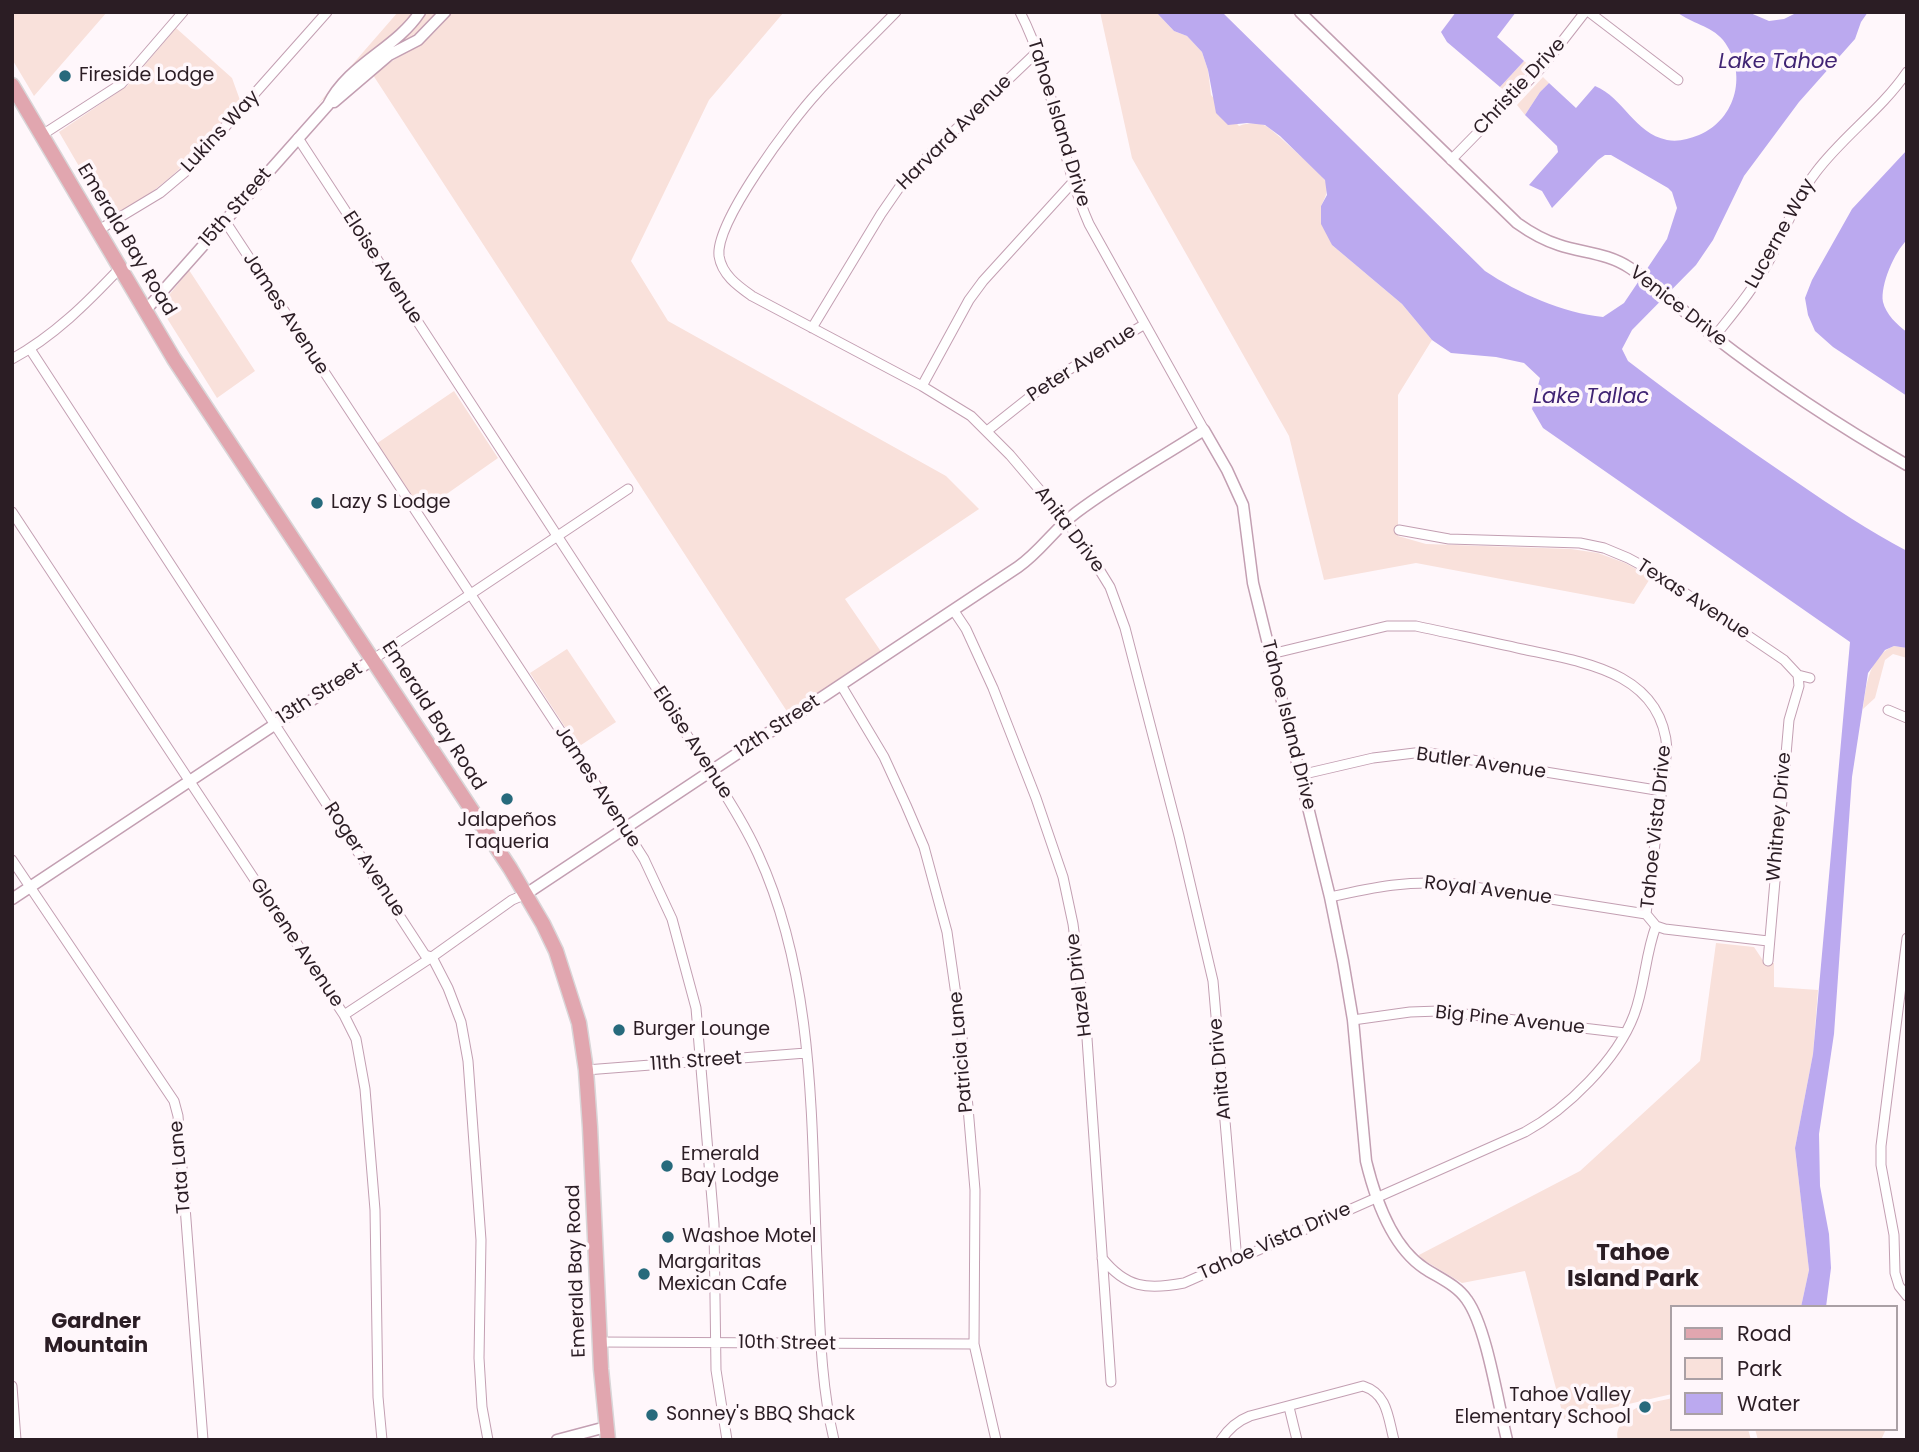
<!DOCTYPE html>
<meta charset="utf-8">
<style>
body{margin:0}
#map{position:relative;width:1919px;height:1452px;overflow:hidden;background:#fff7fb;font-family:Poppins,sans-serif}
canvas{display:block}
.frame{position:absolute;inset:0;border:14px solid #2b1d24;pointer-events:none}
.legend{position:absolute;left:1670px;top:1305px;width:228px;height:126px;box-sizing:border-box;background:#fff7fb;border:2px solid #aaa0a5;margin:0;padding:9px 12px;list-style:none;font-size:21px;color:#2b1d24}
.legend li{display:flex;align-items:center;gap:14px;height:35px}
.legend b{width:35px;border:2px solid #aaa0a5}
</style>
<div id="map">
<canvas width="1919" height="1452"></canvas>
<div class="frame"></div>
<ul class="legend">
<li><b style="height:9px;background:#e1a6af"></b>Road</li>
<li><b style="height:19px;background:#f9e1db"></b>Park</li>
<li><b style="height:19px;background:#bba9ef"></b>Water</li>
</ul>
</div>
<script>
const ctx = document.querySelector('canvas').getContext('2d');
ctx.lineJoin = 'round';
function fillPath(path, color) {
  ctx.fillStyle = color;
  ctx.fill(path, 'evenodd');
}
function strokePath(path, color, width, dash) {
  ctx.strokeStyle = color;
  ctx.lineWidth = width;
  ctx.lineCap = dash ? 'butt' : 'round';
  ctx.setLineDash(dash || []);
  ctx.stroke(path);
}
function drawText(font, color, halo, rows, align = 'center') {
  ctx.font = font + ' Poppins,sans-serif';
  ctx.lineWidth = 7;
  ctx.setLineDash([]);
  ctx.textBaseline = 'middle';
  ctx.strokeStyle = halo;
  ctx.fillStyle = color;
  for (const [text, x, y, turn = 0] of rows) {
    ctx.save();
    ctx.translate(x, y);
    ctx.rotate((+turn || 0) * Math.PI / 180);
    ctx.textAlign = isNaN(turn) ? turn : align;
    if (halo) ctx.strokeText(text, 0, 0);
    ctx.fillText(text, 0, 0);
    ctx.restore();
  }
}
fillPath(new Path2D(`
 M12,12H107L34,96L12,59Z
 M398,12H414L400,30L318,104Z
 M425,12H440L425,30L348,84Z
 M450,12H784L709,100L631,261L668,321L946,476L979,509L845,599L882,653L788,713L373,75C400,52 432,45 450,12Z
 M1100,12H1156L1174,31L1187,36L1202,52L1208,70L1211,95L1239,126C1247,123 1258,122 1266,126C1271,128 1323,176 1325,180C1330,189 1325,198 1321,206L1332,245L1402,304L1432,340L1398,395V536L1426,544L1571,549L1598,553L1625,563L1651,577L1634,604L1416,563L1324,580L1289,436L1132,158Z
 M176,28L232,78L241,103C202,145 164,195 108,216L59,132L127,86Z
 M1524,61L1532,68L1506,92L1500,87Z
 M1543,77L1549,83L1540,92L1525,115L1517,105Z
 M189,270L255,371L217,398L165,315L162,304Z
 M454,391L498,458L421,512L376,444Z
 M1894,646L1907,648V658L1893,654L1885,660L1875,698L1863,709C1866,685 1869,656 1894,646Z
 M567,649L616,722L578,747L530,673Z
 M1716,943L1754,947L1764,962L1774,963V987L1818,990L1813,1054L1795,1148L1809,1270L1801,1307H1672V1394L1564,1419L1525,1271L1462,1283L1417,1256L1580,1171L1700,1061Z
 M1672,1398V1429H1748L1751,1440H1618C1616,1432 1618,1430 1621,1423C1631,1404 1653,1403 1672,1398Z
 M1755,1429H1886L1881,1440H1758Z`), '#f9e1db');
fillPath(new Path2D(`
 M1156,12H1222L1485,271C1518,293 1563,313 1603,317L1624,303L1667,239L1677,208L1672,192L1668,188L1611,155H1605L1598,160L1552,208L1542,191L1529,185L1558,152L1557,146L1525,115L1540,92L1549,83L1576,108L1595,86C1624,98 1634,133 1667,140C1679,142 1688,139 1699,135C1737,119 1748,72 1723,40C1710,25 1692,24 1677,12H1748L1769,21L1784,19L1798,12H1868L1861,22L1855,39L1799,102L1744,176L1713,240L1696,265L1632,330L1622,349L1628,361C1684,404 1740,444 1798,483C1833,507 1869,531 1907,551V648L1894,646L1885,650L1868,673L1852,777L1834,1034L1819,1134L1820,1186L1829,1234L1831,1268L1826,1307H1801L1809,1270L1795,1148L1813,1054L1850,642L1543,428L1532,409L1540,378L1524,363L1496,357L1451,353L1432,340L1402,304L1332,245L1321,224V206L1327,195L1325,180L1280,136L1265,125L1247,123L1228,125L1216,113L1208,70L1202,52L1187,36L1174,31Z
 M1456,12H1516L1497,37L1524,61L1500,87L1447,42L1441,32Z
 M1907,150V240C1895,251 1880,285 1883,302C1886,314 1897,325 1907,332V396L1833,347L1815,331L1808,315L1805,298L1812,280L1852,209Z`), '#bba9ef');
const minor = new Path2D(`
 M896,12C870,39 842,65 817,93C792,120 715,222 719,256C722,275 738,286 752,296L922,386L971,416L1010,455L1066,521L1086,548L1110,587L1125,628L1179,836L1213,981L1237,1261
 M1020,12C1054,78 1059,156 1089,224L1204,430
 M1589,12L1678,80
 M42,135L121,84L183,12
 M298,138L711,772C728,799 745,825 758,854C816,980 811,1126 817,1261C820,1321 820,1381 834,1440
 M1451,160L1543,66L1585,12
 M225,221L625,829L644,859L672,919L696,1008L714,1224L716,1370L727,1440
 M97,231L160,193L185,172L327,12
 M812,328L881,214L901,185L929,155L1038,51
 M1715,336C1735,311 1756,286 1771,257C1786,229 1796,198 1816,172C1843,136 1881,110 1907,72
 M30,349L425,955L432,957L448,988L461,1022L468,1061L481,1240L479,1358L482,1407L488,1440
 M12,359C54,336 87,303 120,268
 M922,386L969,300L983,281L1073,182
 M987,431L1050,381L1145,324
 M12,512L344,1015L356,1039L365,1089L375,1210L378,1397L382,1440
 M1399,530L1449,539L1580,543L1604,548L1628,558L1654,572L1784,660L1798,675L1810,678
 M954,611L966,629L993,688L1036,798L1063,877L1073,924L1086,1024L1111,1382
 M372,660L628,489
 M841,685L884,757L906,805L924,847L947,932L962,1037L975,1190L974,1344L996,1440
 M1888,710L1907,718
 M1300,775L1373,758L1423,752L1662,791
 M12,860L174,1101L178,1116L203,1440
 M1330,897C1375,887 1408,880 1455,884L1646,914
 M1656,926L1665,929L1768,941
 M1907,938L1881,1146V1165L1894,1235L1895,1273L1899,1286L1907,1296
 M1768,961L1789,720L1799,686L1798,675
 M344,1015L432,957L512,900L526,894
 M1353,1020L1410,1012L1439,1011L1625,1033
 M586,1070L806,1053
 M1102,1258C1126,1288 1147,1290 1184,1283L1525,1132C1567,1109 1617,1060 1634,1015C1645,986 1645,955 1656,926L1646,914L1667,749C1662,672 1583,662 1522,649C1487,641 1452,634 1416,626H1387L1271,654
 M599,1342L974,1344
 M12,1386L16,1440
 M1289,1407L1297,1440
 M1221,1440C1229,1428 1237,1421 1250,1416L1363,1386C1388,1394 1388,1418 1394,1440`);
const tertiary = new Path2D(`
 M1300,12L1517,223C1531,233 1543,240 1559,245C1583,253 1608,253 1630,268C1659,287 1685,313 1712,335C1774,383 1839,426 1907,465
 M334,102L389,55L418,40L445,12
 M145,311L328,105C348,64 396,49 420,12
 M526,894L1018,567C1041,551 1055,528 1077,512C1117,482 1162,457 1204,430L1227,470L1243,505L1253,583L1330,897L1343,961L1353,1020L1366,1161C1375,1198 1391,1246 1424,1268C1439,1278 1457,1285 1467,1300C1487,1328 1498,1404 1507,1440
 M12,899L372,660
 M557,1440L606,1427`);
const primary = new Path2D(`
 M12,85L174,359L510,868L543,924L556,951L579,1023L586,1070L590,1127L601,1369L608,1440`);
strokePath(minor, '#c39fb2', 11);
strokePath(tertiary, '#c39fb2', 13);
strokePath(primary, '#d9d6d8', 17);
strokePath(minor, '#fff', 9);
strokePath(tertiary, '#fff', 10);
strokePath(primary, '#e1a6af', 14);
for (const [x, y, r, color] of [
 [65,76,7,"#276a7c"],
 [317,503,7,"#276a7c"],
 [507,799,7,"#276a7c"],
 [619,1030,7,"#276a7c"],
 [667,1166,7,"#276a7c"],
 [668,1237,7,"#276a7c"],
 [644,1274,7,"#276a7c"],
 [1645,1407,7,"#276a7c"],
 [652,1415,7,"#276a7c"]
]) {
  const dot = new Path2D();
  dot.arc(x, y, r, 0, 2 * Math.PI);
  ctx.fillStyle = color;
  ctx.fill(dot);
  strokePath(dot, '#fff7fb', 2.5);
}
drawText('19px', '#2b1d24', '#fff7fb', [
 ["Fireside Lodge",79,76],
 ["Lazy S Lodge",331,503],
 ["Jalapeños",507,821,"center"],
 ["Taqueria",507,843,"center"],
 ["Burger Lounge",633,1030],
 ["Emerald",681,1155],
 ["Bay Lodge",681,1177],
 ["Washoe Motel",682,1237],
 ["Margaritas",658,1263],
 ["Mexican Cafe",658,1285],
 ["Tahoe Valley",1631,1396,"right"],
 ["Elementary School",1631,1418,"right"],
 ["Sonney's BBQ Shack",666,1415]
], 'left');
drawText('19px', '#2b1d24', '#fff7fb', [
 ["Christie Drive",1520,87,-47],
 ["Tahoe Island Drive",1058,123,73],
 ["Lukins Way",221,132,-47],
 ["Harvard Avenue",955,133,-45],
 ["15th Street",236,208,-49],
 ["Lucerne Way",1781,234,-61],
 ["Emerald Bay Road",126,240,59],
 ["Eloise Avenue",382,268,57],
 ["Venice Drive",1678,307,38],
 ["James Avenue",285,314,57],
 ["Peter Avenue",1082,364,-33],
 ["Anita Drive",1069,530,53],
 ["Texas Avenue",1693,600,33],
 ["13th Street",320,694,-33],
 ["Emerald Bay Road",433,716,57],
 ["Tahoe Island Drive",1288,725,76],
 ["12th Street",778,727,-34],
 ["Eloise Avenue",692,743,57],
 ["Butler Avenue",1481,764,8],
 ["James Avenue",597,787,57],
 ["Whitney Drive",1780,817,-85],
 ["Tahoe Vista Drive",1657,827,-84],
 ["Roger Avenue",364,860,57],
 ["Royal Avenue",1488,891,7],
 ["Glorene Avenue",296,943,56],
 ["Hazel Drive",1080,985,-97],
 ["Big Pine Avenue",1510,1021,6],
 ["Patricia Lane",962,1052,-95],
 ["11th Street",696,1062,-4],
 ["Anita Drive",1221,1069,-95],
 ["Tata Lane",181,1167,-95],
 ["Tahoe Vista Drive",1275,1242,-24],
 ["Emerald Bay Road",577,1271,-92],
 ["10th Street",787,1344,1]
]);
drawText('italic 21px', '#412474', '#fff7fb', [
 ["Lake Tahoe",1778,63],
 ["Lake Tallac",1591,398]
]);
drawText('bold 21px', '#2b1d24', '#fff7fb', [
 ["Gardner",96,1323],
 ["Mountain",96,1347]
]);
drawText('bold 23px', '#2b1d24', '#fff7fb', [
 ["Tahoe",1633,1254],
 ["Island Park",1633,1280]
]);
</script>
